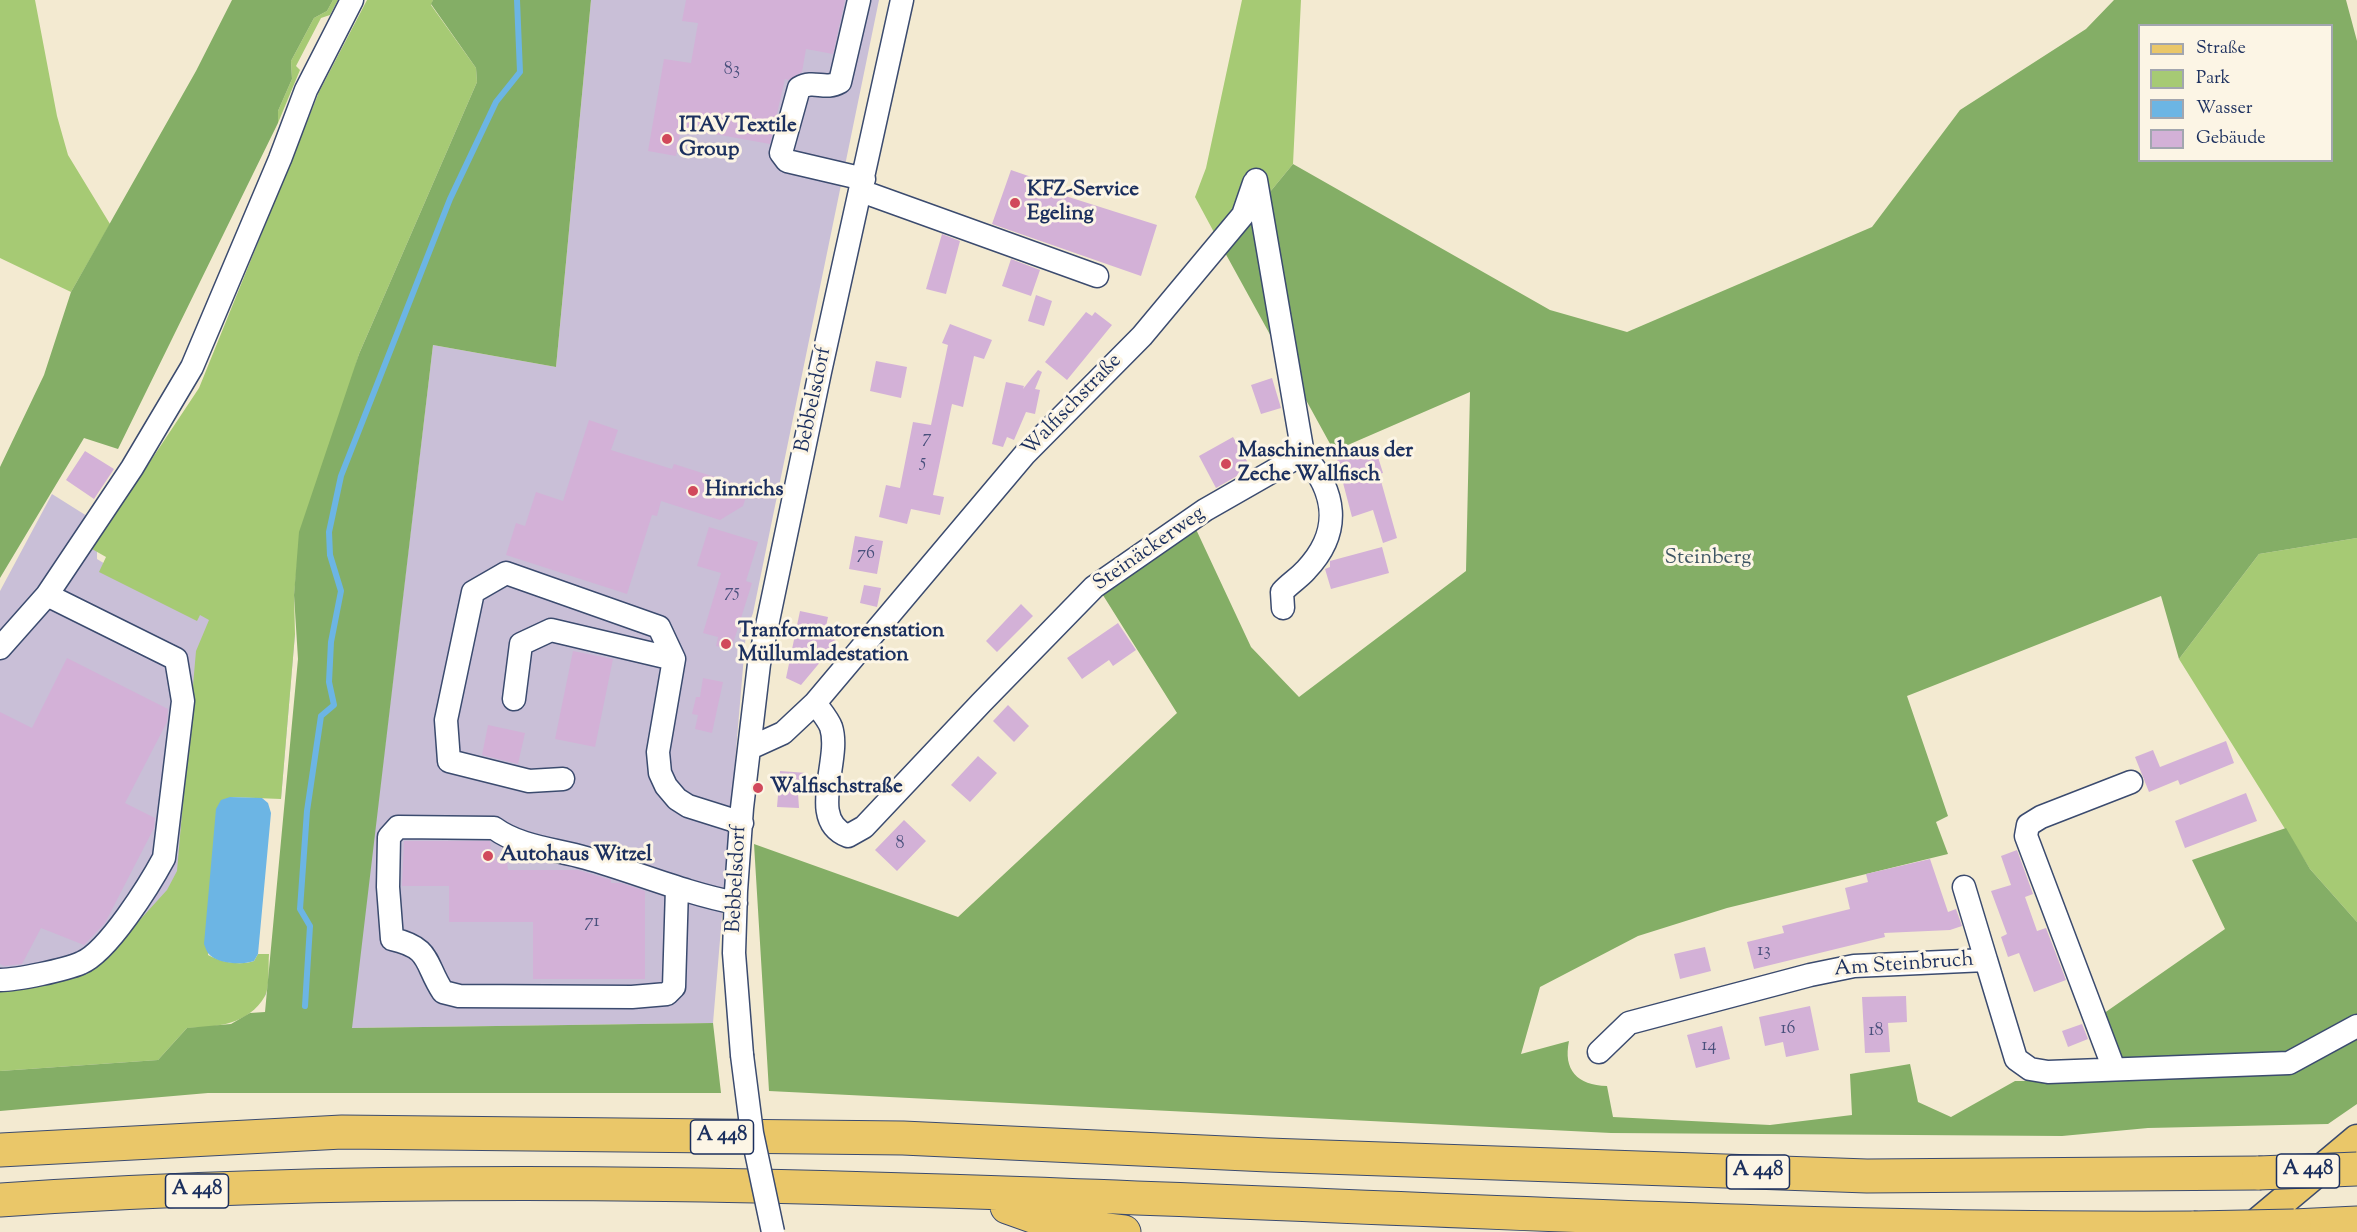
<!DOCTYPE html>
<meta charset="utf-8">
<style>
body{margin:0}
#map{position:relative;width:2357px;height:1232px;overflow:hidden;background:#f3ead1;font-family:"Sorts Mill Goudy",serif}
canvas{display:block}
.legend{position:absolute;left:2138px;top:24px;width:195px;height:138px;box-sizing:border-box;background:#fcf5e5;border:2px solid #a2a6af;margin:0;padding:8px 10px;list-style:none;font-size:18px;color:#1b2f5e}
.legend li{display:flex;align-items:center;gap:12px;height:30px}
.legend b{width:30px;border:2px solid #a2a6af}
</style>
<div id="map">
<canvas width="2357" height="1232"></canvas>
<ul class="legend">
<li><b style="height:8px;background:#eac769"></b>Straße</li>
<li><b style="height:16px;background:#a6ca74"></b>Park</li>
<li><b style="height:16px;background:#6cb5e4"></b>Wasser</li>
<li><b style="height:16px;background:#d3b1d7"></b>Gebäude</li>
</ul>
</div>
<script>
const ctx = document.querySelector('canvas').getContext('2d');
ctx.lineJoin = 'round';
function fillPath(path, color) {
  ctx.fillStyle = color;
  ctx.fill(path, 'evenodd');
}
function strokePath(path, color, width, dash) {
  ctx.strokeStyle = color;
  ctx.lineWidth = width;
  ctx.lineCap = dash ? 'butt' : 'round';
  ctx.setLineDash(dash || []);
  ctx.stroke(path);
}
function drawText(font, color, halo, rows, align = 'center') {
  ctx.font = font + ' "Sorts Mill Goudy",serif';
  ctx.lineWidth = 6;
  ctx.setLineDash([]);
  ctx.textBaseline = 'middle';
  ctx.strokeStyle = halo;
  ctx.fillStyle = color;
  for (const [text, x, y, turn = 0] of rows) {
    ctx.save();
    ctx.translate(x, y);
    ctx.rotate((+turn || 0) * Math.PI / 180);
    ctx.textAlign = isNaN(turn) ? turn : align;
    if (halo) ctx.strokeText(text, 0, 0);
    ctx.fillText(text, 0, 0);
    ctx.restore();
  }
}
fillPath(new Path2D(`
 M591,0H879L753,613L746,632L713,1023L351,1028L433,345L556,367Z
 M52,494L106,528L97,539V559L120,573L244,609L295,634L281,799L212,783L199,962L267,979L266,995L218,1015L151,960L0,997V591Z`), '#c9bfd7');
fillPath(new Path2D(`
 M0,0H35L57,116L68,155L110,224L71,292L0,258Z
 M333,0H338L330,15L321,18L296,66L300,70L278,123V111L292,79L291,61L314,18L327,11Z
 M367,0H433L431,5L476,68L477,82L359,354L297,565L294,595L295,634L281,799L230,797L208,955C221,962 240,966 254,961L258,954H269C268,966 270,986 265,996C248,1025 217,1027 187,1028L158,1060L0,1071V989L87,971L97,967L167,890L177,871L196,651L209,620L200,615L197,621L99,572L106,557L92,549L199,388L319,92Z
 M1242,0H1301L1293,164L1223,249L1195,197L1206,168Z
 M2357,538V922L2310,869L2179,659L2259,554Z`), '#a6ca74');
fillPath(new Path2D(`
 M232,0H333L327,11L314,18L291,61L292,79L278,111V123L118,449L84,438L0,578V467L44,375L71,292L196,71Z
 M433,0H591L556,367L433,345L352,1028L713,1023L721,1093H208L0,1111V1071L158,1060L187,1028L231,1024L250,1013L265,1012L298,659L294,595L299,532L359,354L477,82L476,68L431,4Z
 M2114,0H2346L2357,41V538L2259,554L2179,659L2161,596L1907,696L1948,816L1936,822L1948,854L1727,908L1638,936L1540,987L1521,1054L1569,1041C1563,1070 1577,1085 1607,1086L1613,1117L1770,1125L1852,1115L1850,1074L1910,1064L1918,1102L1951,1117L2015,1081H2120L2100,1016L2225,929L2192,860L2286,828L2310,869L2357,922V1104L2328,1124L2148,1128L2062,1136L1611,1133L769,1091L754,844L958,917L1177,713L1101,592L1194,525L1251,647L1299,697L1466,571L1470,392L1334,451L1223,249L1293,164L1550,310L1627,332L1872,227L1960,110L2086,29ZM2140,26H2332V160H2140Z`), '#84ae66');
fillPath(new Path2D(`
 M230,797L262,798L268,803L271,813L258,954L254,961C242,965 221,964 211,956C207,953 206,949 204,944L216,809L221,800Z`), '#6cb5e4');
strokePath(new Path2D(`
 M305,1006L310,926L300,909L307,811L321,716L334,705L329,682L331,642L341,591L330,555L329,532L341,476L450,199L496,102L520,72L517,0`), '#6cb5e4', 6);
fillPath(new Path2D(`
 M686,0H845L833,54L806,49L802,72L788,80L785,79L770,144L681,128L676,156L648,151L664,59L691,63L698,23L682,21Z
 M1011,170L1040,180L1037,187L1157,225L1141,276L992,224Z
 M942,234L960,241L946,294L926,289Z
 M1011,259L1040,270L1031,296L1002,286Z
 M1036,295L1052,301L1044,326L1028,321Z
 M1086,312L1092,316L1095,312L1112,325L1067,380L1045,362Z
 M950,324L992,340L984,359L974,356L963,407L952,404L933,495L944,497L940,515L911,509L907,524L879,517L886,485L900,488L913,422L931,425L948,345L942,343Z
 M876,361L907,367L901,398L870,391Z
 M1038,370L1042,372L1035,389L1040,390L1035,414L1026,412L1014,440L1007,437L1003,447L992,444L1006,382L1024,386L1023,389Z
 M1272,378L1281,408L1261,414L1251,385Z
 M589,420L618,430L611,450L672,469L674,464L743,486L747,494L743,506L720,520L661,501L657,516L652,515L627,594L506,555L516,523L525,526L536,492L563,501Z
 M1233,437L1251,468L1216,488L1199,456Z
 M85,451L114,469L94,499L66,480Z
 M1366,452L1368,460L1378,457L1383,473L1379,474L1397,538L1383,543L1373,510L1352,517L1337,460Z
 M709,527L758,542L746,581L752,583L731,650L716,646L718,637L703,633L721,573L697,566Z
 M855,536L883,541L877,574L849,569Z
 M1382,547L1389,573L1331,589L1325,569L1330,567V561Z
 M864,585L881,588L877,607L860,603Z
 M1021,604L1033,616L997,652L986,641Z
 M800,611L828,617L825,631L837,642L801,685L786,678Z
 M1118,623L1136,650L1113,666L1109,660L1082,679L1067,658Z
 M573,651L613,659L595,747L555,739Z
 M67,658L168,709L167,722L125,803L155,818L154,828L105,923L84,945L41,928L22,964L4,966L0,964V712L32,728Z
 M703,678L723,682L712,733L695,729L698,715L692,714L696,697H700Z
 M1008,705L1029,726L1014,742L993,721Z
 M488,725L525,733L518,764L482,755Z
 M2226,741L2234,763L2180,785L2178,780L2149,792L2135,757L2153,750L2160,767Z
 M978,756L997,773L970,802L951,785Z
 M780,771L807,773L804,793H798L799,808L777,807Z
 M2246,793L2257,821L2185,848L2175,821Z
 M904,820L926,841L897,871L875,850Z
 M404,841H490L492,860H507L508,870H578L611,880V883H621L645,891V979H533V922H449V886H402Z
 M2017,850L2033,894L2025,897L2037,931L2046,928L2066,980L2034,992L2019,953L2008,957L2001,937L2007,934L1991,891L2011,885L2001,856Z
 M1930,859L1948,912L1956,909L1962,926L1950,930L1884,933L1885,937L1754,969L1747,942L1784,933L1782,926L1850,909L1845,888L1868,882L1866,874Z
 M1705,947L1711,971L1680,979L1674,954Z
 M1906,996L1907,1022L1888,1023L1890,1052L1865,1053L1862,997Z
 M1810,1006L1819,1050L1786,1057L1783,1042L1765,1046L1759,1017Z
 M2082,1024L2088,1039L2068,1047L2062,1031Z
 M1722,1026L1730,1059L1696,1068L1687,1035Z`), '#d3b1d7');
const minor = new Path2D(`
 M859,0L840,82C824,91 815,79 799,88L781,153L787,161L864,179
 M861,191L1097,276
 M1283,608L1282,592C1289,584 1299,578 1306,570C1343,531 1336,491 1303,454
 M0,648L47,595L132,468L192,367L280,159L306,90L352,0
 M514,699L521,644L551,630L674,659
 M815,703C820,710 828,719 831,727C842,760 806,820 848,836L864,827L981,703L1094,587L1205,510L1303,454L1256,180
 M750,748L783,733L815,703L1025,454L1142,336L1243,215L1254,183
 M563,779L529,781L449,761L446,720L473,592L506,573L659,627L674,659L658,752L660,773L666,786L677,799L688,806L742,823
 M1964,887L1986,960
 M677,888L674,987L667,994L632,997L459,996L443,992C424,963 432,948 392,939L388,887L389,837L398,827L494,828C520,847 555,849 586,858C636,872 684,893 736,903
 M0,980C17,980 65,970 81,963C108,952 150,884 164,858L183,701L176,659L47,595
 M1599,1052L1629,1023L1810,975L1854,966L1986,960L2016,1059L2030,1069L2048,1072L2289,1063L2357,1026
 M742,1055L734,953L736,891L742,808L759,664L820,372L902,0
 M2114,1069L2026,836L2028,825L2041,817L2131,782`);
const major = new Path2D(`
 M2246,1232L2357,1139`);
const highway = new Path2D(`
 M0,1150L342,1132L903,1138L1268,1155L1867,1176L2259,1173
 M0,1200C731,1149 1463,1232 2194,1228
 M1007,1207L1055,1224L1124,1232
 M2294,1226L2357,1223`);
strokePath(minor, '#3b4b6f', 25);
strokePath(major, '#3b4b6f', 31);
strokePath(highway, '#3b4b6f', 35);
strokePath(minor, '#fff', 22);
strokePath(major, '#eac769', 28);
strokePath(highway, '#eac769', 33);
const minorBridge = new Path2D(`
 M742,1055L752,1133L773,1232`);
const highwayBridge = new Path2D(`
 M2259,1173L2357,1169
 M2194,1228L2294,1226`);
strokePath(minorBridge, '#3b4b6f', 25, []);
strokePath(highwayBridge, '#3b4b6f', 35, []);
strokePath(minorBridge, '#fff', 22);
strokePath(highwayBridge, '#eac769', 33);
for (const [x, y, r, color] of [
 [667,139,6,"#d1495b"],
 [1015,203,6,"#d1495b"],
 [1226,464,6,"#d1495b"],
 [693,491,6,"#d1495b"],
 [726,644,6,"#d1495b"],
 [758,788,6,"#d1495b"],
 [488,856,6,"#d1495b"]
]) {
  const dot = new Path2D();
  dot.arc(x, y, r, 0, 2 * Math.PI);
  ctx.fillStyle = color;
  ctx.fill(dot);
  strokePath(dot, '#fcf5e5', 2);
}
drawText('18px', '#49507c', null, [
 ["83",732,71],
 ["7",927,439],
 ["5",923,463],
 ["76",866,555],
 ["75",732,593],
 ["8",900,845],
 ["71",592,923],
 ["13",1764,952],
 ["16",1788,1030],
 ["18",1876,1032],
 ["14",1709,1047]
]);
for (const [x, y, w] of [
 [722,1137,63],
 [2308,1171,63],
 [1758,1172,63],
 [197,1191,63]
]) {
  const box = new Path2D();
  box.roundRect(x - w / 2, y - 17, w, 34, 4.5);
  ctx.fillStyle = '#fcf5e5';
  ctx.fill(box);
  strokePath(box, '#1b2f5e', 1.5);
}
drawText('bold 20px', '#1b2f5e', null, [
 ["A 448",722,1137],
 ["A 448",2308,1171],
 ["A 448",1758,1172],
 ["A 448",197,1191]
]);
drawText('bold 21px', '#1b2f5e', '#fcf5e5', [
 ["ITAV Textile",679,127],
 ["Group",679,151],
 ["KFZ-Service",1027,191],
 ["Egeling",1027,215],
 ["Maschinenhaus der",1238,452],
 ["Zeche Wallfisch",1238,476],
 ["Hinrichs",705,491],
 ["Tranformatorenstation",738,632],
 ["Müllumladestation",738,656],
 ["Walfischstraße",770,788],
 ["Autohaus Witzel",500,856]
], 'left');
drawText('21px', '#1b2f5e', '#fcf5e5', [
 ["Bebbelsdorf",815,400,-78],
 ["Walfischstraße",1073,406,-46],
 ["Steinäckerweg",1150,550,-35],
 ["Bebbelsdorf",738,879,-87],
 ["Am Steinbruch",1904,966,-4]
]);
drawText('21px', '#3e5664', '#fcf5e5', [
 ["Steinberg",1708,559]
]);
</script>
